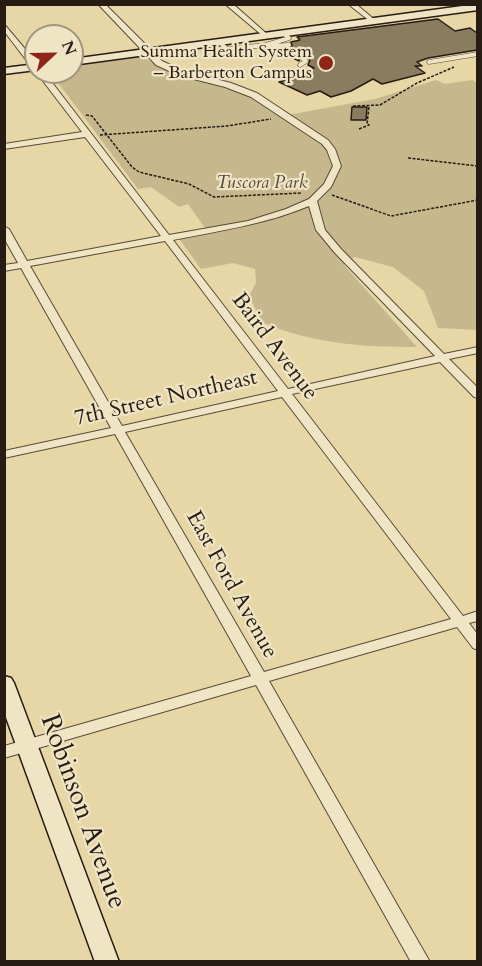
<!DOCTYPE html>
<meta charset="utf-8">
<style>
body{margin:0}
#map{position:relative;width:482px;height:966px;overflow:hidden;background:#e7d7a6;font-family:Cardo,serif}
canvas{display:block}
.frame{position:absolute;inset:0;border:6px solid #261c13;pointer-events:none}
.north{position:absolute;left:24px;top:24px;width:60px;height:60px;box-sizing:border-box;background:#efe5c5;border:2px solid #9f957e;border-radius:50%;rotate:68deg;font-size:16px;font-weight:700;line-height:24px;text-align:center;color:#261c13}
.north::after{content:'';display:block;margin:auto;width:21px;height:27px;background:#8f2418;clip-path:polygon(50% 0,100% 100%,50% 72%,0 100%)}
</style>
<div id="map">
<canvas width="482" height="966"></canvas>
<div class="frame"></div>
<div class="north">N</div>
</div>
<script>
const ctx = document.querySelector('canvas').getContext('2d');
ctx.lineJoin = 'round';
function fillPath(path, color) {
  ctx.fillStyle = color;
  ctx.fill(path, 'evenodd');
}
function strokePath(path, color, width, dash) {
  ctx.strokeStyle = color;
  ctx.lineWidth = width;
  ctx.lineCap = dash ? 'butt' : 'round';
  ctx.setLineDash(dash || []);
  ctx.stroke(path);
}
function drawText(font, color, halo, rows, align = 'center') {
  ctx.font = font + ' Cardo,serif';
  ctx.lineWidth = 4.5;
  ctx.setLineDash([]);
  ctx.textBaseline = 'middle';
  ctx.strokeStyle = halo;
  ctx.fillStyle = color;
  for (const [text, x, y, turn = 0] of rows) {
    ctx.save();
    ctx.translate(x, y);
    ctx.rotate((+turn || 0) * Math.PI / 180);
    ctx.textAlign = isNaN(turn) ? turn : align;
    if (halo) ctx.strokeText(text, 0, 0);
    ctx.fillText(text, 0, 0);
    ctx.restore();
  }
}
fillPath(new Path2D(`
 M142,56L159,67L179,75L217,83L251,97L282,116L375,99L436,80L445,84L472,80L478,83L477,330L438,328L424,291L393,267L355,257L343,264L417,347C364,347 312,344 262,322L249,296L256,283L255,269L233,263L201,269L175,233L205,228L188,204L179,207L151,187L138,189L50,72H72V66Z`), '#c6b78d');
const building = new Path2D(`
 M438,19L455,31L470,28L477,33V50L428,58L417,62L422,66H415L425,73L382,84L373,79L351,91L331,97L320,91L307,95L279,82L307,74L300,71L314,68L308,65L310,60L305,55L300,56L299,61L291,57L297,51L293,49L291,42L300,40L297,37Z
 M352,107H367L366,120H351Z`);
fillPath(building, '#8a7d5f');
strokePath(building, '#261c13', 1.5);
const lane = new Path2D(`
 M219,42L227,49L229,55L234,56
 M270,46L289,45
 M227,49L266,45L289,38L283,33
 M276,53H290
 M429,62L478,54
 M300,65L306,61L303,59`);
const street = new Path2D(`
 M98,4H105L162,61L184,71L231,83L257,93L328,140L335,149L341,166L331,187L317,201L325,230L341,249L444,354L478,347V353L449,359L478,388V398L474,397L440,362L292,394L463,616L478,611V621L469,623L478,635V650L473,648L457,627L269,681L430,962H411L256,685L4,758V746L251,676L115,434L4,458V451L111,428L21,268L4,271V265L18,263L4,238V226L9,229L27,261L161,236L85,137L4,149V144L82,132L36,72H44L169,235L248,221L286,209L309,199L324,184L333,166L327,150L322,144L251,97L225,87L178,75L156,65ZM309,206L316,230L335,253L435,356L288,389L173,240C219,231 266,224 309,206ZM165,241L278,391L122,426L30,266ZM282,397L451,619L264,672L125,432Z
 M225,4H233L267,34V36H263Z
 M348,4H356L376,21L371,22Z
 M4,24L36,62V69H33L4,31Z`);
const secondary = new Path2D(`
 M477,4L478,10L72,65V59Z
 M36,64V70L4,74V68Z
 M4,676L11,678L14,683L119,962H95L4,712Z`);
strokePath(lane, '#564b38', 5);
strokePath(street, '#564b38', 2);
strokePath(secondary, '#261c13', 3);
strokePath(new Path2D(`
 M353,106L380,105L417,83L454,67
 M86,115L92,116L132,167L139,172L189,184L214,197L301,193
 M359,129L369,125L367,124L369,107
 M100,135L227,126L271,119
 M408,158L478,166
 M332,195L391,216L478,200`), '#261c13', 1.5, [3, 1.5]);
strokePath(lane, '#efe5c5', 4);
fillPath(street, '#efe5c5');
fillPath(secondary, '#efe5c5');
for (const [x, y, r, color] of [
 [326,63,8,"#8f2418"]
]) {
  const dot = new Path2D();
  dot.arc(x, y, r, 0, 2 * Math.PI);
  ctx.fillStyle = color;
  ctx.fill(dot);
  strokePath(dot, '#efe5c5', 2);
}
drawText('18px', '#261c13', '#efe5c5', [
 ["Summa Health System",312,53],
 ["– Barberton Campus",312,74]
], 'right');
drawText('italic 18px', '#564a38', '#efe5c5', [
 ["Tuscora Park",262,184]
]);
drawText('22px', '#261c13', '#efe5c5', [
 ["Baird Avenue",274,347,53],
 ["7th Street Northeast",166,399,-13],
 ["East Ford Avenue",231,585,61]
]);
drawText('27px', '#261c13', '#efe5c5', [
 ["Robinson Avenue",82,812,70]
]);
</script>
